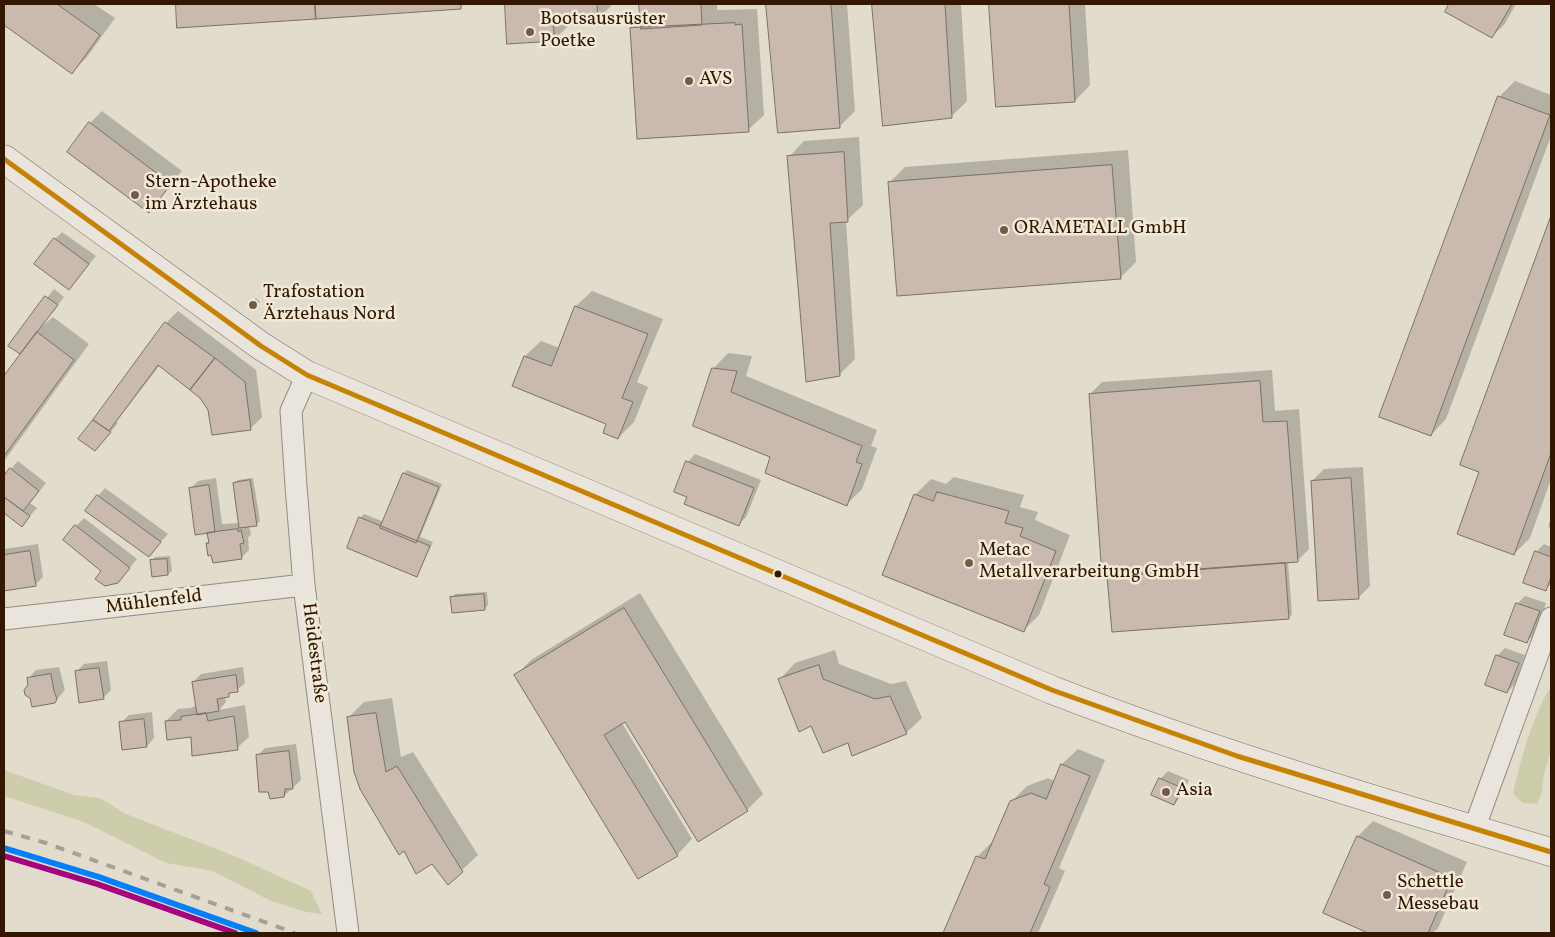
<!DOCTYPE html>
<meta charset="utf-8">
<style>
body{margin:0}
#map{position:relative;width:1555px;height:937px;overflow:hidden;background:#e2dccc;font-family:Vollkorn,serif}
canvas{display:block}
.frame{position:absolute;inset:0;border:5px solid #331701;pointer-events:none}
</style>
<div id="map">
<canvas width="1555" height="937"></canvas>
<div class="frame"></div>
</div>
<script>
const ctx = document.querySelector('canvas').getContext('2d');
ctx.lineJoin = 'round';
function fillPath(path, color) {
  ctx.fillStyle = color;
  ctx.fill(path, 'evenodd');
}
function strokePath(path, color, width, dash) {
  ctx.strokeStyle = color;
  ctx.lineWidth = width;
  ctx.lineCap = dash ? 'butt' : 'round';
  ctx.setLineDash(dash || []);
  ctx.stroke(path);
}
function drawText(font, color, halo, rows, align = 'center') {
  ctx.font = font + ' Vollkorn,serif';
  ctx.lineWidth = 5;
  ctx.setLineDash([]);
  ctx.textBaseline = 'middle';
  ctx.strokeStyle = halo;
  ctx.fillStyle = color;
  for (const [text, x, y, turn = 0] of rows) {
    ctx.save();
    ctx.translate(x, y);
    ctx.rotate((+turn || 0) * Math.PI / 180);
    ctx.textAlign = isNaN(turn) ? turn : align;
    if (halo) ctx.strokeText(text, 0, 0);
    ctx.fillText(text, 0, 0);
    ctx.restore();
  }
}
fillPath(new Path2D(`
 M1551,687V751L1544,774L1542,792L1537,804L1523,803L1513,794C1519,764 1534,711 1551,687Z
 M4,770L74,795L100,798L126,814L237,857L311,891L322,914L306,912L271,901L212,871L166,863L84,822L4,796Z`), '#cdcdac');
fillPath(new Path2D(`
 M4,4H94L115,18L87,57L72,72L4,24Z
 M177,4H464L460,7L178,27Z
 M506,4H613L598,19L569,21L570,24L554,40L508,43Z
 M640,4H717V10L757,9L764,115L748,130L631,29L641,19Z
 M768,4H847L855,111L839,127L779,132Z
 M874,4H961L967,101L951,117L884,124Z
 M990,4H1085L1090,85L1075,101L997,106Z
 M1451,4H1516L1504,25L1492,36L1446,12Z
 M1515,81L1551,95V136L1446,419L1431,435L1499,97Z
 M102,111L182,171L149,211L90,123Z
 M859,137L863,205L846,221L855,359L839,375L789,157L804,141Z
 M1128,150L1136,262L1120,278L890,182L905,167Z
 M1551,220V479L1530,538L1514,554L1481,472L1462,464Z
 M62,232L96,256L69,288L55,239Z
 M54,289L64,297L41,327L53,317L89,344L4,461V378L22,354L10,346Z
 M592,291L663,319L637,382L648,387L634,422L618,438L608,424L514,386L525,356L541,341L560,348L576,306Z
 M256,298L260,302L255,308L250,304Z
 M178,311L256,370L262,417L250,429L210,410L201,397L160,365L116,422L118,423L95,450L96,418L166,323Z
 M728,353L752,356L746,376L877,430L871,446L877,448L862,489L846,505L772,457L713,369Z
 M1272,370L1275,411L1299,409L1309,549L1297,561L1288,562L1292,614L1289,618L1109,577L1090,394L1102,382Z
 M695,454L761,480L746,517L738,525L689,497L688,462Z
 M18,461L46,483L30,503L37,508L22,525L4,512V471L7,473Z
 M1363,467L1370,586L1358,598L1312,481L1324,469Z
 M407,470L442,484L420,537L433,542L417,575L360,518L364,514L384,522L404,473Z
 M954,477L1024,495L1020,507L1038,512L1035,520L1070,535L1039,615L1023,631L915,495L931,479L946,484Z
 M216,478L222,524L240,523L234,483L238,480L253,478L260,521L256,525L249,526L251,534L248,538L249,550L241,558L207,543L210,540L190,489L198,481Z
 M105,488L168,534L149,555L98,496Z
 M84,518L137,559L118,582L103,571L76,526Z
 M1551,518V528L1548,527Z
 M38,544L43,577L35,585L4,590V549Z
 M1544,544L1551,547V584L1545,590L1536,552Z
 M170,556L172,571L168,574L151,561L155,557Z
 M487,592L488,605L485,609L452,598L455,594Z
 M640,593L763,794L747,810L626,721L622,723L692,839L677,855L516,675L531,660Z
 M1525,596L1546,603L1535,634L1527,641L1517,604Z
 M1505,648L1525,655L1515,684L1507,692L1497,656Z
 M835,650L839,664L891,684L906,681L922,718L906,733L849,741L780,679L795,663Z
 M107,661L111,690L103,698L76,672L84,664Z
 M59,667L65,690L55,702L30,685L29,678L36,670Z
 M243,667L245,683L237,690L225,696L226,702L219,710L245,705L249,737L237,748L192,735L166,721L178,709L191,708L197,705L193,682L201,674Z
 M392,698L401,757L413,752L478,855L448,883L348,718L364,702Z
 M152,712L154,738L147,746L121,723L129,715Z
 M296,744L301,780L284,796L257,756L265,748Z
 M1078,749L1105,760L1059,868L1065,871L1038,933H945L977,857L993,841L1011,802L1027,786L1048,778L1055,781L1062,764Z
 M1168,771L1189,780L1181,796L1174,804L1160,779Z
 M1373,821L1467,862L1438,928L1433,933H1371L1324,912L1358,836Z`), '#0003');
const building = new Path2D(`
 M4,4H57L100,35L72,74L4,25Z
 M176,4H315L316,19L177,28Z
 M315,4H461V9L316,19Z
 M505,4H597L598,20L553,23L555,41L507,44Z
 M639,4H701L702,25L641,29Z
 M766,4H831L840,128L778,133Z
 M872,4H945L952,118L883,126Z
 M989,4H1069L1075,102L996,107Z
 M1449,4H1512L1492,38L1445,12Z
 M735,23V25L742,24L749,132L637,139L630,28Z
 M1498,96L1550,115L1431,436L1379,417Z
 M89,122L171,184L149,213L67,152Z
 M844,152L848,222L830,223L840,376L806,382L787,156Z
 M1112,165L1121,279L897,296L888,182Z
 M1551,216V453L1514,555L1457,534L1479,472L1460,465Z
 M54,238L89,264L69,290L34,264Z
 M45,296L58,305L20,354L8,346Z
 M575,306L648,334L622,398L633,402L618,439L603,433L606,424L512,386L524,356L551,366Z
 M165,322L215,358L190,390L158,365L109,431L93,420Z
 M37,332L74,360L4,456V376Z
 M215,358L245,382L251,430L212,435L208,410L200,398L190,390Z
 M712,368L737,371L731,392L862,446L856,462L862,464L847,506L765,473L770,457L693,426Z
 M1260,381L1263,422L1287,421L1298,562L1102,577L1089,394Z
 M93,420L111,432L95,451L78,439Z
 M686,461L754,488L739,526L684,504L687,497L674,492Z
 M10,468L39,491L23,511L4,497V476Z
 M403,473L439,487L416,543L380,528Z
 M1351,478L1359,599L1318,601L1311,481Z
 M250,480L257,526L239,528L233,483Z
 M209,485L215,532L195,535L189,488Z
 M937,492L1009,511L1005,523L1023,528L1020,536L1056,551L1024,632L882,575L914,494L933,501Z
 M97,495L161,542L149,557L85,511Z
 M4,497L30,516L22,527L4,513Z
 M359,517L430,546L417,577L347,548Z
 M75,525L130,568L118,583L105,586L95,579L101,571L63,540Z
 M238,529V532L241,530L244,543L240,544L242,559L213,563L211,555L208,556L206,543H209L207,533Z
 M30,551L36,586L4,591V555Z
 M1535,551L1551,557V577L1546,591L1523,583Z
 M167,559L168,575L152,577L150,560Z
 M1285,563L1289,619L1112,632L1107,576Z
 M484,594L485,610L452,613L450,597Z
 M1516,603L1540,611L1527,643L1504,635Z
 M624,608L748,811L698,842L625,722L604,735L678,856L638,879L514,675Z
 M1496,655L1519,663L1507,693L1485,685Z
 M819,665L823,679L875,699L890,696L907,734L852,756L848,743L823,753L811,726L799,732L778,679Z
 M99,668L104,699L79,703L75,671Z
 M51,674L54,691L57,699L55,703L32,707L30,698L25,695L24,690L28,685L27,678Z
 M236,675L238,692L229,693V697L217,699L219,711L197,715L192,682Z
 M206,713L208,721L234,716L238,750L192,756L191,737L167,740L165,721L181,720V717Z
 M376,713L386,772L397,766L463,872L448,885L432,864L416,874L404,851L399,855L360,789L354,772L347,717Z
 M144,719L147,747L122,750L119,722Z
 M289,751L293,789H285L284,797L270,799L268,792H259L256,755Z
 M1061,764L1090,776L1044,884L1050,887L1030,933H943L976,856L985,859L1010,801L1031,793L1046,799Z
 M1159,778L1182,788L1174,805L1151,795Z
 M1357,836L1452,878L1428,933H1368L1323,913Z`);
fillPath(building, '#c9b9af');
strokePath(building, '#797165', 1);
const minor = new Path2D(`
 M307,375L291,411L296,486L304,585L348,933
 M4,619L304,585
 M1474,829L1551,618`);
const secondary = new Path2D(`
 M4,159L261,346L307,375L1052,690C1215,753 1383,803 1551,852`);
strokePath(minor, '#938b80', 23);
strokePath(secondary, '#797165', 29);
strokePath(minor, '#e9e5dd', 21);
strokePath(secondary, '#e9e5dd', 28);
strokePath(new Path2D(`
 M4,831L46,843L295,933`), '#a5a097', 4, [9, 9]);
strokePath(new Path2D(`
 M4,159L261,346L307,375L1052,690L1237,756L1551,852`), '#c68200', 5);
strokePath(new Path2D(`
 M4,848L99,877L256,933`), '#0080ff', 6);
strokePath(new Path2D(`
 M4,856L97,884L235,933`), '#a5027d', 6);
for (const [x, y, r, color] of [
 [530,32,5,"#705c48"],
 [689,81,5,"#705c48"],
 [135,195,5,"#705c48"],
 [1004,230,5,"#705c48"],
 [253,305,5,"#705c48"],
 [969,563,5,"#705c48"],
 [778,574,4.5,"#331701"],
 [1166,792,5,"#705c48"],
 [1387,895,5,"#705c48"]
]) {
  const dot = new Path2D();
  dot.arc(x, y, r, 0, 2 * Math.PI);
  ctx.fillStyle = color;
  ctx.fill(dot);
  strokePath(dot, '#f2ead8', 2);
}
drawText('19px', '#331701', '#f2ead8', [
 ["Bootsausrüster",540,21],
 ["Poetke",540,43],
 ["AVS",699,81],
 ["Stern-Apotheke",145,184],
 ["im Ärztehaus",145,206],
 ["ORAMETALL GmbH",1014,230],
 ["Trafostation",263,294],
 ["Ärztehaus Nord",263,316],
 ["Metac",979,552],
 ["Metallverarbeitung GmbH",979,574],
 ["Asia",1176,792],
 ["Schettle",1397,884],
 ["Messebau",1397,906]
], 'left');
drawText('19px', '#331701', '#f2ead8', [
 ["Mühlenfeld",154,603,-7],
 ["Heidestraße",313,653,83]
]);
</script>
